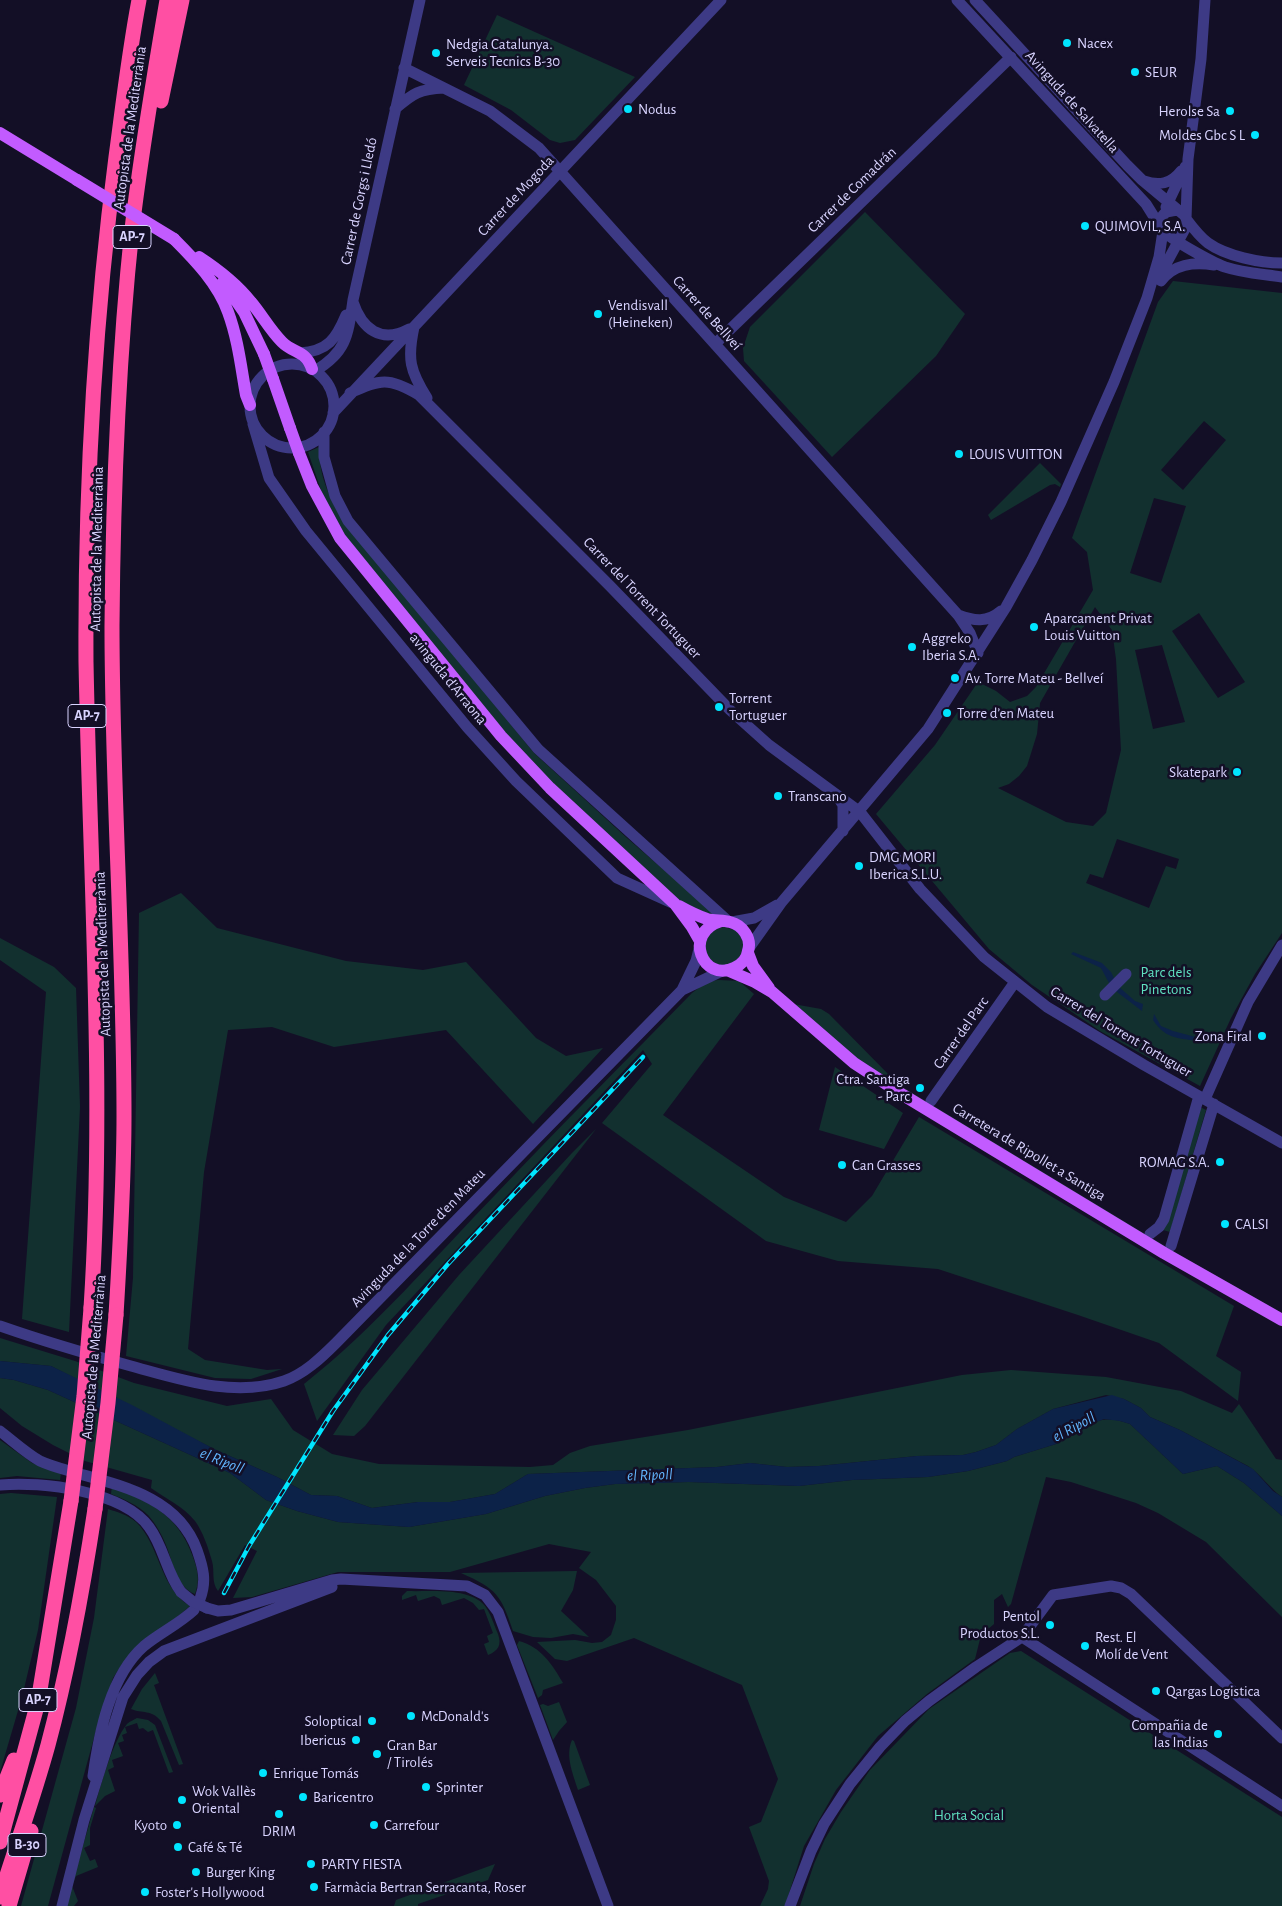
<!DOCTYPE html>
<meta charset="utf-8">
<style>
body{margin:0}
canvas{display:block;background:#130f26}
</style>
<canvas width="1282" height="1906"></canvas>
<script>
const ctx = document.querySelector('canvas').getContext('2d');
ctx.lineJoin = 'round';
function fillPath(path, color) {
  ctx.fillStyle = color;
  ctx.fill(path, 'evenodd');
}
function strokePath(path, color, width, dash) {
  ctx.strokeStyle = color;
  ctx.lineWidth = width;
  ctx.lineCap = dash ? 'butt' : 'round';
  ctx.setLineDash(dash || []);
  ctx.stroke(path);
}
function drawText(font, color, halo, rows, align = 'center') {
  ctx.font = font + ' "Alegreya Sans",sans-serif';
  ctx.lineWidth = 5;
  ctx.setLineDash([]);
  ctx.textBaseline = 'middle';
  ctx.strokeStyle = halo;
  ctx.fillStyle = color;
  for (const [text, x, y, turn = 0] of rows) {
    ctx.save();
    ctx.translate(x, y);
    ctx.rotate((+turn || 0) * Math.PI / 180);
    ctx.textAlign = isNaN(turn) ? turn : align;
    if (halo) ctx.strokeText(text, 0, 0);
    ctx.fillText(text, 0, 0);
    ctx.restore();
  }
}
fillPath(new Path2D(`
 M497,15L635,77L575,140L560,143L550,140L511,110L464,85Z
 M865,212L965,314L936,356L832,457L744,361L743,348L750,327Z
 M1173,281L1282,293V933L1255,974L1231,1018L1200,1086L1100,1031L1032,985L989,949L876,814L935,745L978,682L996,691L1010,702L1027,696L1036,687L1093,590L1087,552L1072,538L1158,302ZM1204,421L1226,440L1183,490L1161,470ZM1154,498L1186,506L1161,583L1130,573ZM1095,607L1112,630L1116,659L1121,750L1106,813L1093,826L1066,822L998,788L1009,784L1019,776L1027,766L1037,734L1040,703ZM1199,613L1245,682L1218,698L1172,631ZM1162,645L1185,722L1153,729L1135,650ZM1117,839L1179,859L1176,869L1166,866L1149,908L1086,883L1090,874L1103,878Z
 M319,447C319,475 328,494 341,518L534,753L627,838L717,916L686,906L530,763L342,532L323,496L308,452Z
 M1040,463L1061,484L1060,487L1055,484L1050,485L991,520L988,515Z
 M181,893L217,928L346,961L423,970L466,962L536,1038L566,1056L603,1048L533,1124L446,1030L334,1047L272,1027L228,1030L204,1172L188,1349L205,1360L267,1370L282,1369L251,1379L215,1378L126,1356L133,1278L139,913Z
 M724,927L738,931L746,942L741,962L716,967L704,952C706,938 709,930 724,927Z
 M0,938L54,967L76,988L80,1107L69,1332L22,1319L46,992L0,960Z
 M719,980L739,981L754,994L663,1115L784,1197L846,1222L872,1196L919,1117L1234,1306L1216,1356L1241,1372L1238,1401L1159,1343L1078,1315L938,1269L838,1261L766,1241L602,1123L652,1064L643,1050L386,1325L317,1421L304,1384C375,1328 434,1258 497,1193C561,1125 627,1060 692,993L708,981Z
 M793,1004L821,1009L829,1014L892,1078L904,1088L1183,1257L1282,1313V1315L1216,1278L916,1098L855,1057Z
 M835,1067L903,1113L884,1149L819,1130Z
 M1200,1107L1206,1110L1170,1232L1163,1230Z
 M596,1129L365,1426L354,1436L333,1435L362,1390L459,1275L572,1153Z
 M0,1338L75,1361L134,1383L227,1406L271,1399L293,1430L332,1454L379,1464L530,1467L553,1465L570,1453L590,1446L688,1430L962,1375L1011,1370L1106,1377L1181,1391L1232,1413L1239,1404L1276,1459L1282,1460V1497C1269,1488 1261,1474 1248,1466L1180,1430L1150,1417L1141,1408L1124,1399L1106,1395L1053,1409L1017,1429L996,1445L976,1452L963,1455L917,1456L819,1466L787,1467L750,1463L717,1467L528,1474L495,1494L450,1502H418L372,1508L337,1496L311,1495L277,1477L214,1449L51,1366L0,1361Z
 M0,1378L14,1380L48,1390L230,1473L266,1500L297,1511L338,1522L409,1527L486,1514L545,1496L585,1488L615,1484L689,1482L799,1486L852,1480L928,1477L968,1471L1007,1461L1014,1457L1056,1444L1098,1421C1109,1418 1119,1420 1130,1424L1183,1474L1217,1466L1244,1483L1282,1516V1617L1206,1542L1158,1513L1136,1503L1071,1482L1046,1477L1011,1604L1008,1607L1002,1594L994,1600V1624L981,1635L975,1659L927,1694L878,1736L836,1790L804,1846L785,1906H760L768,1889L769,1881L749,1827L761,1822L778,1779L742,1685L634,1638L567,1661L555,1659L537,1642L575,1640L592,1643L602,1642L611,1635L616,1620V1606L596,1580L579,1568L591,1552L549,1544L450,1572H338L252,1597L233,1598L257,1551L245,1545L218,1591C211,1582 215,1571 212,1561C208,1547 203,1532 195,1521C184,1507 165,1498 151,1488L152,1480L85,1461L53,1445L22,1426L0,1408Z
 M0,1440L32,1463L61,1472L60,1480L17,1476L0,1478Z
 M112,1486C151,1504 177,1513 193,1557C198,1571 200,1580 195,1594C176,1587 173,1562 166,1545C162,1535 156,1524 148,1515C138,1505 124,1499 111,1494Z
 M11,1493L57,1497L38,1630L22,1697L0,1772V1494Z
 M108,1509C117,1512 128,1515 136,1522C160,1545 159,1587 190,1606L122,1664L113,1678L95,1734L48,1906H21L76,1708L94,1618Z
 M577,1571L573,1590L561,1611L589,1637L573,1634L551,1638L533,1637L513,1631C501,1595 497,1589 461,1573Z
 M407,1591C430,1592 469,1587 485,1606C491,1614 494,1625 498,1634C502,1645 498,1651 488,1655L484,1644L489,1642L487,1636L493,1633L484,1609L479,1610L473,1603L464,1598L442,1605L440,1599L434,1596L418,1601L416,1595L402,1600V1596Z
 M519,1641C541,1647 552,1664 563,1683L543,1690L542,1695L538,1698L517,1645Z
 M1021,1651L1282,1817V1906H800L814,1864L825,1839L841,1812L870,1770L929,1709L1010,1653Z
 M155,1673L159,1683L154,1685L183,1764L179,1765L161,1721C151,1709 143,1714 131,1709L142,1689Z
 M559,1702L567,1722L559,1731L553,1740L540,1705L543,1704L548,1706Z
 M137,1718L148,1720L155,1725L173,1772L169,1773L153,1730L148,1732L143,1728L139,1729L137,1723L125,1727L127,1733L122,1735L124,1741L118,1743L123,1756L112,1760L114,1767L108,1770L115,1791L105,1796L95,1806C101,1784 113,1741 127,1724C130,1721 134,1720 137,1718Z
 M572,1740L574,1741L590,1785L578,1790C573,1774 565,1756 572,1740Z
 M94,1807L96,1808L90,1828V1845L84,1848L90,1861L95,1859L98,1867L76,1876L72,1886L78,1901L74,1906H66Z
 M495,1864L488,1880L418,1904V1906H394L396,1900Z`), '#12302f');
fillPath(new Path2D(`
 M1073,952L1102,963L1111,972L1118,986L1135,1001L1143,1004L1142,1011L1117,992L1109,983L1101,968L1071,954Z
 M1154,1014L1161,1026L1173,1031L1203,1039L1202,1042C1179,1037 1167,1041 1153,1020Z
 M0,1361L51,1366L132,1405L214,1449L277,1477L311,1495L337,1496L372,1508L418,1502H450L495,1494L528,1474L717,1467L750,1463L787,1467L819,1466L917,1456L963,1455L976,1452L996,1445L1017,1429L1053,1409L1112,1395L1124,1399L1141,1408L1150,1417L1180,1430L1253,1469L1273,1491L1282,1497V1516L1244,1483L1217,1466L1183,1474L1130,1424L1120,1421L1104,1419L1091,1424L1056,1444L1014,1457L1007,1461L968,1471L928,1477L852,1480L799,1486L689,1482L615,1484L585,1488L545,1496L486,1514L409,1527L338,1522L297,1511L266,1500L230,1473L48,1390L14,1380L0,1378Z`), '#0c2248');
strokePath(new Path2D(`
 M957,0L1146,204L1161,228
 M975,0L1127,165L1142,180L1184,215L1187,220L1186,227L1159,277
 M404,68L490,111L539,148L958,615L970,633L978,653
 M395,109C413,93 420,89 444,88
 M1144,181C1159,186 1171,184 1181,171
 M1166,207L1185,167
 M1177,210L1166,212C1161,217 1158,223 1162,229C1167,238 1214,263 1225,267C1243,273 1263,274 1282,277
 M1186,219L1188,159L1201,59L1205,0
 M1187,220C1193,228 1200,237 1208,243C1226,256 1260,263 1282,263
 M1161,281C1174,264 1193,262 1214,265
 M353,302C362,329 381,344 409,329
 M414,327C407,359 410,371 427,398
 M715,344L1011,57
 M300,353C328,351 336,339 346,315
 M250 406a42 42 0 1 1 84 0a42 42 0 1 1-84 0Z
 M315,371C347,352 348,335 353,300L420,0
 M350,393C380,379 389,377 419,395L610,586L730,710L769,745L860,812L920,889L984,957L1047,1007L1144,1065L1282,1143
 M333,413L721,0
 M253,424L269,478L306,531L467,727L516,781L617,878L670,902
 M324,432V457L335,496L348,521L538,749L728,921
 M958,615C974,621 987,623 1001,611
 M838,797L843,805V831
 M732,922L754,918L777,905
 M749,948L781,903L928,729L1006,607L1032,560L1061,502L1114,382L1147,298L1159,257L1163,231
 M682,990L696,961L699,949
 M1105,995L1126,974
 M1205,1099L1248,1002L1282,945
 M931,1101L1015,982
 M1150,1234L1159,1227L1164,1219L1199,1096
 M1171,1246L1214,1104
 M0,1326C43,1341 87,1354 131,1366C179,1379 234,1398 284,1381C304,1374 321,1358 336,1343L682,990L724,970
 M0,1431C13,1441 26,1453 40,1461C53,1467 67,1470 80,1474C127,1487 179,1500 197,1550C203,1567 207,1581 200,1599
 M0,1485C42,1481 123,1491 149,1527C164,1547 166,1572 181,1592
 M207,1608L218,1611L231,1610L332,1580L341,1579L467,1586L485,1595L498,1612L608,1906
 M1022,1637L1282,1806
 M93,1776C99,1733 110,1676 144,1646C160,1633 179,1624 194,1610
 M62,1906L84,1820L123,1697L137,1675L149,1662L164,1651L332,1587
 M790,1906L811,1851L824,1824L850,1784L880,1747L905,1721L929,1701L976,1667L1022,1637L1053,1595L1111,1586L1121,1588L1131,1594L1282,1738`), '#3d3a85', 11);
strokePath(new Path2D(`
 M0,133L77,180
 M174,239C195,260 218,284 228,312C238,339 241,367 246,395L250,405
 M199,257C219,270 236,283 251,302C262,315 270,330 282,342C294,354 306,350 312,369
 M223,282L244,312L264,354
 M273,379L290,428
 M299,453L312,486L340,538L501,736L550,788L675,904L692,927L700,941
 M679,906C688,911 698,916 707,919C715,921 723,920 730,922C743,925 752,939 748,951C747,959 741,965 734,968C703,983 682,933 721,921
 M748,953L753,966L769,988
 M727,970L755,982L772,992L854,1063L903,1095L1164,1253L1282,1320`), '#c25bff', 12);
strokePath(new Path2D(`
 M161,101L182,0
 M91,1308C105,1093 90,877 86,662C85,493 94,325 116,157C123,105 129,52 139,0
 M116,1315C120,1249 124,1182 124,1116C124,953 112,789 112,626C113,494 118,361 132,229C141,153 154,76 167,0
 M0,1795L14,1760
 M0,1842L38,1702L71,1501
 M0,1897C16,1846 34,1796 48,1745C69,1667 83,1588 95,1509
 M9,1906L31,1831`), '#ff4fa3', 15);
const rail = new Path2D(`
 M224,1593L249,1546L333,1411L388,1335L448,1264L643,1057`);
strokePath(rail, '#00e5ff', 4.5);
strokePath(rail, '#130f26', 2.5, [8]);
strokePath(new Path2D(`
 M181,1592L192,1601L207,1608`), '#3d3a85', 11);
strokePath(new Path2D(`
 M77,180L174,239
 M264,354L273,379
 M290,428L299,453`), '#c25bff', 12);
strokePath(new Path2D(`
 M71,1501L84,1396L91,1308
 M95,1509L108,1403L116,1315`), '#ff4fa3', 15);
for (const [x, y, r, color] of [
 [1067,43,5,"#00e5ff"],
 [436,53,5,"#00e5ff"],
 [1135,72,5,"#00e5ff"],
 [628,109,5,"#00e5ff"],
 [1230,111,5,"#00e5ff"],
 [1255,135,5,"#00e5ff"],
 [1085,226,5,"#00e5ff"],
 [598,314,5,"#00e5ff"],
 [959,454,5,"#00e5ff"],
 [1034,627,5,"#00e5ff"],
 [912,647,5,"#00e5ff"],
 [955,678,5,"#00e5ff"],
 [719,707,5,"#00e5ff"],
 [947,713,5,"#00e5ff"],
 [1237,772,5,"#00e5ff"],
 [778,796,5,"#00e5ff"],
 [859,866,5,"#00e5ff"],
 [1262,1036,5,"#00e5ff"],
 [920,1088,5,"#00e5ff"],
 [1220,1162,5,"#00e5ff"],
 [842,1165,5,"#00e5ff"],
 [1225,1224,5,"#00e5ff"],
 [1050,1625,5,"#00e5ff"],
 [1085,1646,5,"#00e5ff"],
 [1156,1691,5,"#00e5ff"],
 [411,1716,5,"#00e5ff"],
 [372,1721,5,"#00e5ff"],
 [1218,1734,5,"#00e5ff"],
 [356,1740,5,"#00e5ff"],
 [377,1754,5,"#00e5ff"],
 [263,1773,5,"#00e5ff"],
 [426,1787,5,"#00e5ff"],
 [303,1797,5,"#00e5ff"],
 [182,1800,5,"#00e5ff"],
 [279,1814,5,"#00e5ff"],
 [177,1825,5,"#00e5ff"],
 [374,1825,5,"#00e5ff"],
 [178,1847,5,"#00e5ff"],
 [311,1864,5,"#00e5ff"],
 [196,1872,5,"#00e5ff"],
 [314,1887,5,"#00e5ff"],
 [145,1892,5,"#00e5ff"]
]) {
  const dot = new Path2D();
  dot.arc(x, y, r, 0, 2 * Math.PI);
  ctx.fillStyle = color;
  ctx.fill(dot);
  strokePath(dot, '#130f26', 2);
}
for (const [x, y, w] of [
 [132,237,38],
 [87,716,38],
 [38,1700,38],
 [27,1845,38]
]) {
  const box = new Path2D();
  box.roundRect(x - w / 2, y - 11.5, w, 23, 4);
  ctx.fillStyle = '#130f26';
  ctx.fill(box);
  strokePath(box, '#d9d4ff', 1);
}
drawText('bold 14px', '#d9d4ff', null, [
 ["AP-7",132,237],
 ["AP-7",87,716],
 ["AP-7",38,1700],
 ["B-30",27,1845]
]);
drawText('15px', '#d9d4ff', '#130f26', [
 ["Nacex",1077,43],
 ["Nedgia Catalunya.",446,44],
 ["Serveis Tecnics B-30",446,61],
 ["SEUR",1145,72],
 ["Nodus",638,109],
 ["Herolse Sa",1220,111,"right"],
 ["Moldes Gbc S L",1245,135,"right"],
 ["QUIMOVIL, S.A.",1095,226],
 ["Vendisvall",608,305],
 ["(Heineken)",608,322],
 ["LOUIS VUITTON",969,454],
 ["Aparcament Privat",1044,618],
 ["Louis Vuitton",1044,635],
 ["Aggreko",922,638],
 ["Iberia S.A.",922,655],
 ["Av. Torre Mateu - Bellveí",965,678],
 ["Torrent",729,698],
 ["Tortuguer",729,715],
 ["Torre d’en Mateu",957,713],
 ["Skatepark",1227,772,"right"],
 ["Transcano",788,796],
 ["DMG MORI",869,857],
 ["Iberica S.L.U.",869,874],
 ["Zona Firal",1252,1036,"right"],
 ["Ctra. Santiga",910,1079,"right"],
 ["- Parc",910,1096,"right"],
 ["ROMAG S.A.",1210,1162,"right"],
 ["Can Grasses",852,1165],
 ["CALSI",1235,1224],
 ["Pentol",1040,1616,"right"],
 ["Productos S.L.",1040,1633,"right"],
 ["Rest. El",1095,1637],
 ["Molí de Vent",1095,1654],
 ["Qargas Logistica",1166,1691],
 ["McDonald's",421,1716],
 ["Soloptical",362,1721,"right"],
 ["Compañia de",1208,1725,"right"],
 ["las Indias",1208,1742,"right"],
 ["Ibericus",346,1740,"right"],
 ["Gran Bar",387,1745],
 ["/ Tirolés",387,1762],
 ["Enrique Tomás",273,1773],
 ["Sprinter",436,1787],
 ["Wok Vallès",192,1791],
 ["Oriental",192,1808],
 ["Baricentro",313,1797],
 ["Kyoto",167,1825,"right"],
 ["Carrefour",384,1825],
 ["DRIM",279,1831,"center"],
 ["Café & Té",188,1847],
 ["PARTY FIESTA",321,1864],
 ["Burger King",206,1872],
 ["Farmàcia Bertran Serracanta, Roser",324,1887],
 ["Foster's Hollywood",155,1892]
], 'left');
drawText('15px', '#d9d4ff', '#130f26', [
 ["Avinguda de Salvatella",1072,102,48],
 ["Autopista de la Mediterrània",130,128,-82],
 ["Carrer de Comadrán",852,190,-44],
 ["Carrer de Mogoda",516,196,-47],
 ["Carrer de Gorgs i Lledó",359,201,-78],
 ["Carrer de Bellveí",707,313,48],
 ["Autopista de la Mediterrània",97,549,-89],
 ["Carrer del Torrent Tortuguer",642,598,46],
 ["avinguda d'Arraona",448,679,51],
 ["Autopista de la Mediterrània",103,954,-92],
 ["Carrer del Torrent Tortuguer",1121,1032,31],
 ["Carrer del Parc",961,1033,-55],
 ["Carretera de Ripollet a Santiga",1029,1152,31],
 ["Avinguda de la Torre d'en Mateu",418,1238,-46],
 ["Autopista de la Mediterrània",94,1357,-85]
]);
drawText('15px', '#5fe0c0', '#130f26', [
 ["Parc dels",1166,972],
 ["Pinetons",1166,989],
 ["Horta Social",969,1815]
]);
drawText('italic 16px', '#62b6ff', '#130f26', [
 ["el Ripoll",1074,1427,-28],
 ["el Ripoll",222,1461,22],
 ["el Ripoll",650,1475,-2]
]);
</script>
